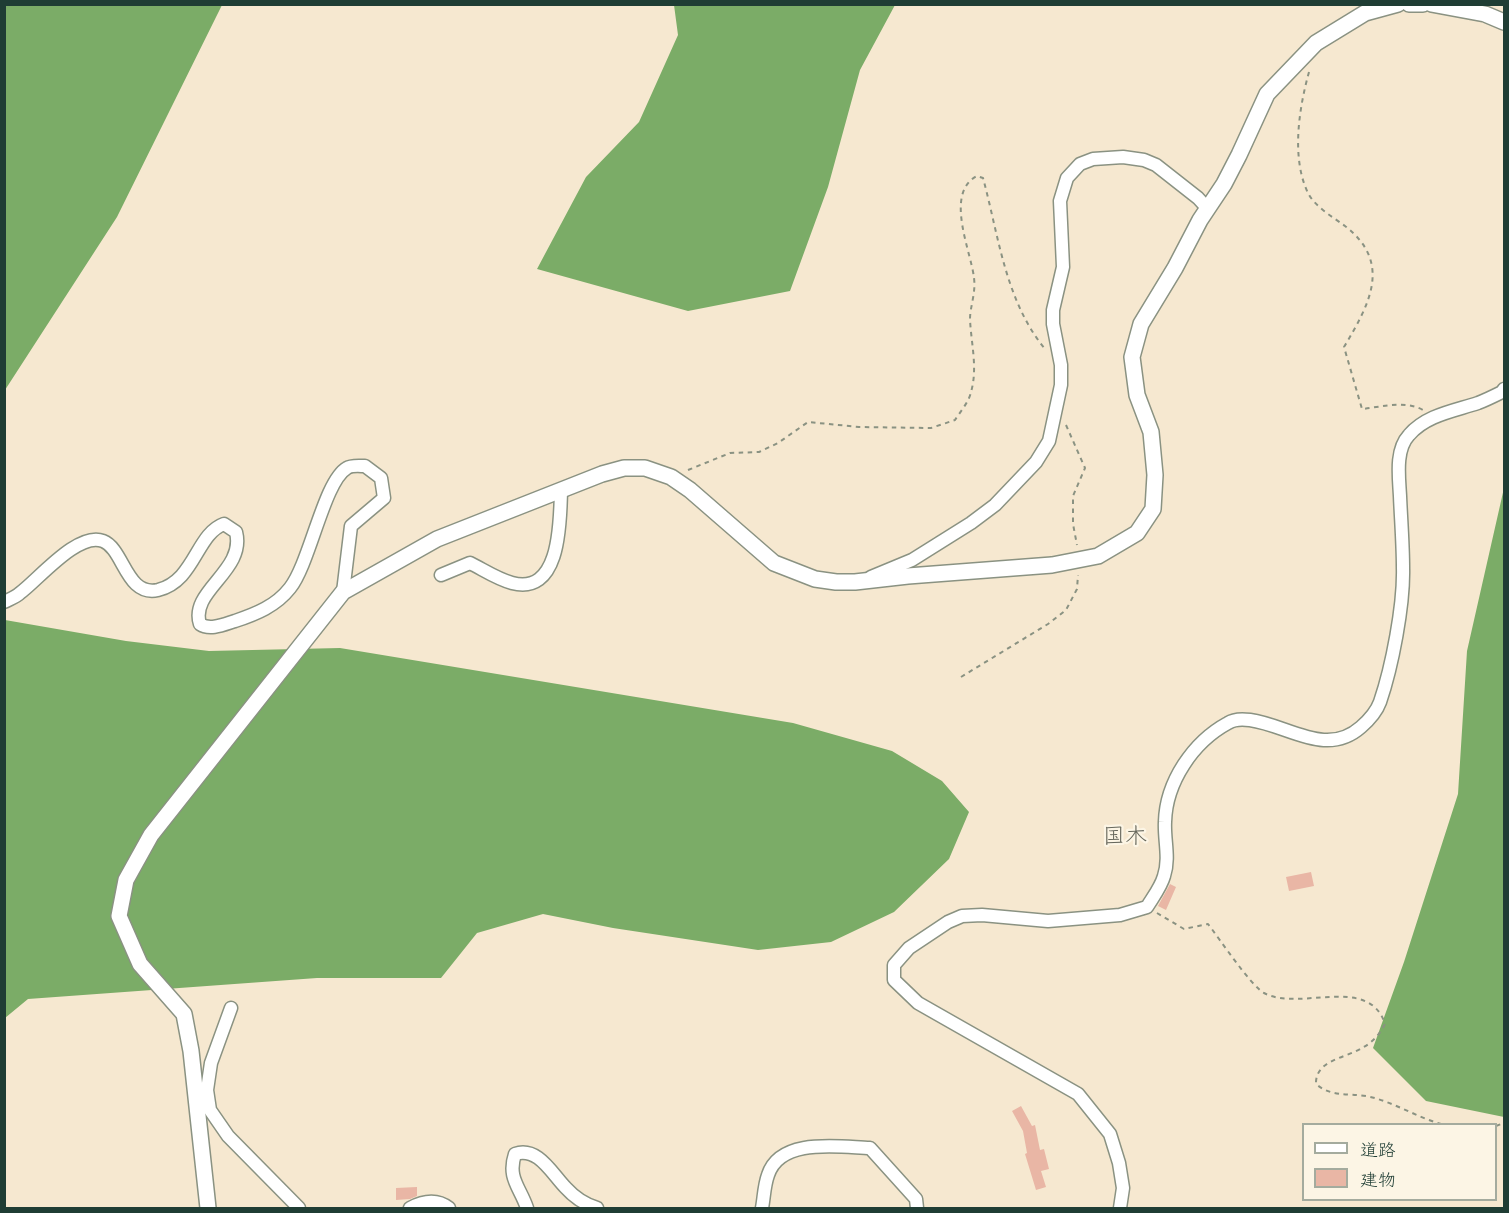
<!DOCTYPE html>
<meta charset="utf-8">
<style>
body{margin:0}
#map{position:relative;width:1509px;height:1213px;overflow:hidden;background:#f6e8d0;font-family:Mali,"Klee One",sans-serif}
canvas{display:block}
.frame{position:absolute;inset:0;border:6px solid #1f3d34;pointer-events:none}
.legend{position:absolute;left:1302px;top:1123px;width:195px;height:78px;box-sizing:border-box;background:#fcf5e5;border:2px solid #a4ab9e;margin:0;padding:8px 10px;list-style:none;font-size:18px;color:#1f3d34}
.legend li{display:flex;align-items:center;gap:12px;height:30px}
.legend b{width:30px;border:2px solid #a4ab9e}
</style>
<div id="map">
<canvas width="1509" height="1213"></canvas>
<div class="frame"></div>
<ul class="legend">
<li><b style="height:8px;background:#fff"></b>道路</li>
<li><b style="height:16px;background:#e9b6a5"></b>建物</li>
</ul>
</div>
<script>
const ctx = document.querySelector('canvas').getContext('2d');
ctx.lineJoin = 'round';
function fillPath(path, color) {
  ctx.fillStyle = color;
  ctx.fill(path, 'evenodd');
}
function strokePath(path, color, width, dash) {
  ctx.strokeStyle = color;
  ctx.lineWidth = width;
  ctx.lineCap = dash ? 'butt' : 'round';
  ctx.setLineDash(dash || []);
  ctx.stroke(path);
}
function drawText(font, color, halo, rows, align = 'center') {
  ctx.font = font + ' Mali,"Klee One",sans-serif';
  ctx.lineWidth = 4.5;
  ctx.setLineDash([]);
  ctx.textBaseline = 'middle';
  ctx.strokeStyle = halo;
  ctx.fillStyle = color;
  for (const [text, x, y, turn = 0] of rows) {
    ctx.save();
    ctx.translate(x, y);
    ctx.rotate((+turn || 0) * Math.PI / 180);
    ctx.textAlign = isNaN(turn) ? turn : align;
    if (halo) ctx.strokeText(text, 0, 0);
    ctx.fillText(text, 0, 0);
    ctx.restore();
  }
}
fillPath(new Path2D(`
 M5,4L222,5L117,217L5,390Z
 M674,5H895L860,70L828,187L790,291L688,311L537,269L586,177L639,122L678,35Z
 M1504,488V1117L1426,1101L1373,1048L1404,962L1458,794L1467,651Z
 M5,620L126,641L209,651L340,648L793,723L892,751L942,781L969,812L949,859L894,912L831,942L758,950L613,928L543,914L477,933L441,978H317L28,999L5,1018Z`), '#7bac67');
fillPath(new Path2D(`
 M1311,872L1314,886L1289,891L1286,877Z
 M1170,884L1176,887L1166,910L1158,906Z
 M1021,1106L1032,1126L1035,1125L1040,1150L1044,1149L1049,1169L1041,1171L1046,1187L1036,1190L1025,1154L1027,1153L1023,1131L1012,1111Z
 M417,1187V1196L410,1199L396,1200V1188Z`), '#e9b6a5');
const minor = new Path2D(`
 M441,575L470,563C484,570 497,579 512,583C561,596 560,521 561,491
 M871,577L912,560L971,523L995,505L1036,462L1049,441L1061,385V365L1053,324V310L1063,267L1060,201L1067,178L1080,164L1093,159L1123,157L1144,160L1156,165L1198,198L1208,209
 M4,602C10,599 16,597 20,593C38,580 78,531 103,541C124,549 126,597 158,590C195,581 196,534 224,524L236,532C246,571 189,591 200,624C210,631 225,624 235,621C256,614 276,606 290,588C310,563 324,481 347,468C351,465 359,466 365,466L381,478L384,498L351,526L343,592
 M231,1008L211,1063L207,1090L210,1110L228,1136L299,1208
 M410,1208C423,1201 436,1198 449,1208
 M527,1208C520,1187 507,1178 515,1154C538,1146 552,1174 566,1188C575,1198 584,1204 597,1208
 M762,1208C764,1198 764,1186 768,1175C780,1137 839,1147 870,1148L916,1199L917,1208
 M1120,1208L1123,1188L1119,1163L1110,1134L1078,1094L918,1003L894,980V965L909,948L948,922L962,916L982,915L1048,921L1120,915L1147,907C1153,897 1161,887 1164,876C1170,858 1164,840 1165,822C1166,782 1193,742 1228,723C1234,719 1243,719 1250,720C1288,725 1326,758 1361,727C1369,720 1376,713 1380,702C1392,667 1404,605 1403,568C1403,544 1401,520 1400,496C1399,477 1395,450 1409,435C1426,415 1454,411 1478,403C1486,400 1494,396 1502,392L1504,389`);
const tertiary = new Path2D(`
 M1409,4H1423
 M1431,4L1485,14L1504,22
 M208,1208L191,1051L184,1014L140,964L119,916L126,880L151,835L343,592L437,539L602,474L624,468H645L671,477L690,490L774,563L815,579L836,582H855L908,576L1052,565L1098,556L1137,533L1153,509L1155,475L1151,432L1137,395L1132,357L1141,324L1175,268L1200,220L1224,184L1239,155L1267,94L1316,43L1365,13L1398,4`);
strokePath(minor, '#8a9282', 15);
strokePath(tertiary, '#8a9282', 18);
strokePath(new Path2D(`
 M1309,72C1299,108 1291,158 1308,193C1315,207 1333,217 1345,226C1393,263 1369,305 1344,347L1362,409C1381,407 1405,400 1423,410
 M1066,425L1085,468L1073,496V524L1077,545
 M688,470L730,453L759,452L778,443L808,422L859,427L931,428L955,420C960,412 969,402 971,392C978,368 971,343 970,319C970,307 976,293 974,278C971,251 944,193 977,176L983,178C999,237 1005,300 1045,349
 M961,677L1048,624L1066,610L1077,589L1078,575
 M1157,913L1184,929L1208,924C1219,938 1251,986 1264,993C1299,1012 1369,974 1385,1024C1380,1034 1372,1043 1362,1048C1346,1058 1315,1060 1316,1084C1331,1097 1347,1093 1366,1096C1392,1101 1416,1117 1441,1124
 M1496,1126L1504,1123`), '#8a9282', 2, [4.5, 4.5]);
strokePath(minor, '#fff', 12);
strokePath(tertiary, '#fff', 15);
drawText('22px', '#66675c', '#fcf5e5', [
 ["国木",1125,836]
]);
</script>
